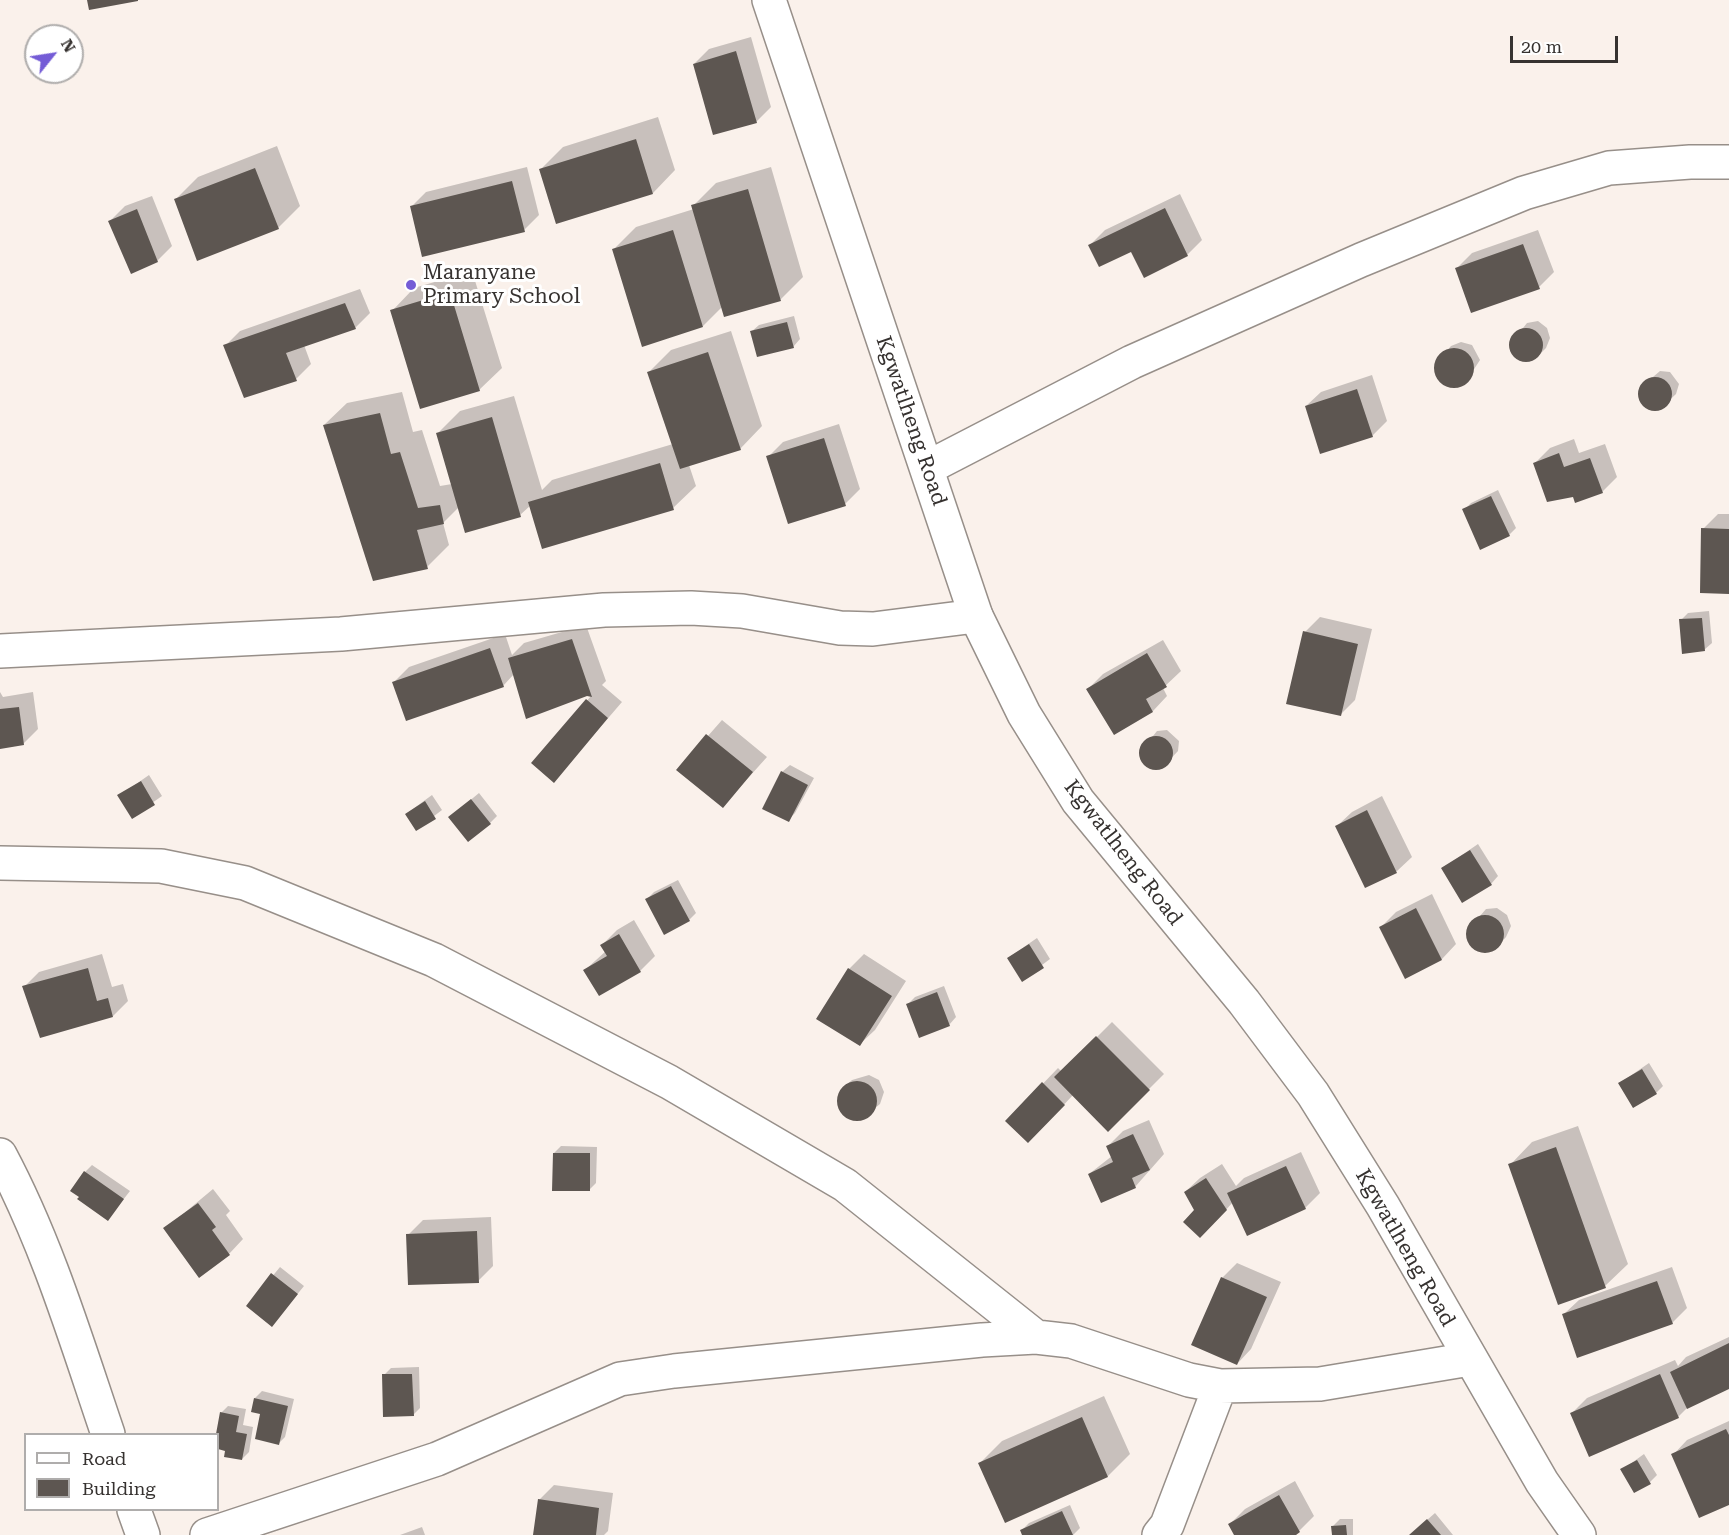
<!DOCTYPE html>
<style>
body{margin:0}
#map{position:relative;width:1729px;height:1535px;overflow:hidden;background:#faf1eb;font-family:"Roboto Serif",serif}
canvas{display:block}
.legend{position:absolute;left:24px;top:1433px;width:195px;height:78px;box-sizing:border-box;background:#fff;border:2px solid #afadac;margin:0;padding:8px 10px;list-style:none;font-size:18px;color:#363230}
.legend li{display:flex;align-items:center;gap:12px;height:30px}
.legend b{width:30px;border:2px solid #afadac}
.north{position:absolute;left:24px;top:24px;width:60px;height:60px;box-sizing:border-box;background:#fff;border:2px solid #afadac;border-radius:50%;rotate:60deg;font-size:16px;font-weight:700;line-height:24px;text-align:center;color:#363230}
.north::after{content:'';display:block;margin:auto;width:21px;height:27px;background:#745cd6;clip-path:polygon(50% 0,100% 100%,50% 72%,0 100%)}
.scale{position:absolute;left:1510px;top:36px;width:108px;height:27px;box-sizing:border-box;border:3px solid #363230;border-top:0;padding-left:8px;font-size:18px;line-height:21px;white-space:nowrap;color:#363230;-webkit-text-stroke:4px #fff;paint-order:stroke}
</style>
<div id="map">
<canvas width="1729" height="1535"></canvas>
<ul class="legend">
<li><b style="height:8px;background:#fff"></b>Road</li>
<li><b style="height:16px;background:#5d5651"></b>Building</li>
</ul>
<div class="north">N</div>
<div class="scale">20 m</div>
</div>
<script>
const ctx = document.querySelector('canvas').getContext('2d');
ctx.lineJoin = 'round';
function fillPath(path, color) {
  ctx.fillStyle = color;
  ctx.fill(path, 'evenodd');
}
function strokePath(path, color, width, dash) {
  ctx.strokeStyle = color;
  ctx.lineWidth = width;
  ctx.lineCap = dash ? 'butt' : 'round';
  ctx.setLineDash(dash || []);
  ctx.stroke(path);
}
function drawText(font, color, halo, rows, align = 'center') {
  ctx.font = font + ' "Roboto Serif",serif';
  ctx.lineWidth = 6;
  ctx.setLineDash([]);
  ctx.textBaseline = 'middle';
  ctx.strokeStyle = halo;
  ctx.fillStyle = color;
  for (const [text, x, y, turn = 0] of rows) {
    ctx.save();
    ctx.translate(x, y);
    ctx.rotate((+turn || 0) * Math.PI / 180);
    ctx.textAlign = isNaN(turn) ? turn : align;
    if (halo) ctx.strokeText(text, 0, 0);
    ctx.fillText(text, 0, 0);
    ctx.restore();
  }
}
fillPath(new Path2D(`
 M751,37L771,107L756,122L694,64L709,49Z
 M658,117L675,170L653,193L541,169L563,147Z
 M277,146L300,206L278,228L175,200L198,177Z
 M527,167L539,215L524,230L411,207L426,192Z
 M771,167L803,277L781,299L725,315L723,306L703,326L613,250L636,227L694,209L693,206L716,183Z
 M1180,194L1202,240L1187,255L1145,276L1132,250L1090,245L1105,230Z
 M152,196L172,246L157,261L110,221L125,206Z
 M1538,230L1554,272L1539,287L1457,268L1472,253Z
 M472,271L502,368L479,390L392,311L414,288Z
 M360,289L370,313L355,328L304,345L311,364L296,379L225,346L240,331Z
 M794,316L800,339L793,347L751,332L759,325Z
 M1538,321L1547,328L1550,338L1546,348L1538,356L1524,361L1515,356L1511,343L1527,323Z
 M731,331L762,426L740,449L689,465L696,486L673,508L531,505L520,515L459,507L443,523L449,545L427,567L324,425L347,403L402,392L413,432L422,430L440,486L452,484L437,434L460,411L514,396L542,490L552,480L673,444L649,372L671,350Z
 M1461,342L1472,345L1480,360L1465,383L1447,385L1438,377L1436,364L1451,346Z
 M1660,371L1670,372L1679,384L1676,394L1660,409L1645,407L1640,398V388Z
 M1372,375L1387,421L1372,436L1306,406L1321,392Z
 M839,424L860,489L845,504L768,457L783,442Z
 M1574,439L1579,453L1605,444L1617,477L1602,492L1574,495L1535,463L1550,448Z
 M1498,490L1516,528L1509,535L1464,510L1471,503Z
 M1718,514H1729V592L1703,529Z
 M1709,611L1712,643L1704,650L1681,620L1688,613Z
 M1320,617L1372,629L1355,700L1340,715L1305,632Z
 M586,625L606,681L602,685L622,702L554,781L533,763L591,696L514,674L503,686L394,682L409,667L505,634L512,655L524,643Z
 M1163,640L1181,671L1163,688L1167,696L1153,711L1114,733L1088,689L1103,674Z
 M0,692L3,697L33,692L38,729L23,744L0,747Z
 M722,720L767,757L723,806L678,770Z
 M1167,730L1179,741L1178,751L1163,767H1149L1142,760L1141,751L1157,731Z
 M790,765L814,778L795,813L788,820L782,772Z
 M149,775L162,796L132,817L119,796Z
 M479,793L497,816L490,823L450,817Z
 M432,795L442,810L417,829L406,814Z
 M1382,796L1412,857L1397,871L1366,886L1337,826L1352,812Z
 M1478,844L1498,876L1491,884L1443,868Z
 M678,880L696,913L689,920L647,899L654,892Z
 M1432,894L1456,944L1442,959L1406,977L1381,927L1396,912Z
 M1497,908L1507,915L1511,926L1506,937L1499,945L1482,951L1472,946L1468,930L1486,909Z
 M634,920L655,956L640,971L585,970L606,951L602,945L617,930Z
 M1037,938L1050,959L1022,980L1008,958Z
 M102,954L112,987L123,984L128,1001L113,1016L24,987L39,972Z
 M864,954L906,981L875,1030L860,1044L849,969Z
 M944,986L956,1017L949,1025L908,1004L915,997Z
 M1112,1022L1164,1074L1108,1130L1073,1095L1043,1127L1007,1121L1058,1068L1062,1072Z
 M1649,1063L1663,1086L1656,1093L1620,1083Z
 M869,1075L879,1080L884,1092L880,1104L862,1119L844,1114L839,1098L844,1087L852,1080Z
 M1149,1120L1164,1154L1135,1187L1089,1174L1112,1156L1108,1146L1123,1131Z
 M1578,1126L1628,1264L1605,1286L1510,1165L1532,1142Z
 M561,1146L597,1147L596,1183L589,1190L554,1153Z
 M1301,1152L1320,1193L1305,1208L1233,1202L1215,1222L1196,1210L1185,1192L1200,1178L1222,1164L1236,1186L1244,1178Z
 M92,1165L130,1191L108,1219L85,1172Z
 M213,1189L230,1211L226,1215L243,1239L229,1254L165,1229Z
 M491,1217L493,1266L478,1281L408,1235L423,1220Z
 M1237,1263L1281,1282L1251,1349L1237,1364L1222,1278Z
 M280,1267L304,1286L279,1317L248,1306Z
 M1672,1267L1687,1308L1672,1323L1564,1314L1579,1300Z
 M1729,1337V1387L1689,1406L1678,1417L1590,1455L1572,1413L1587,1398L1675,1360L1678,1366L1686,1357Z
 M419,1367L420,1408L413,1415L384,1375L391,1368Z
 M262,1391L294,1399L285,1437L278,1444L255,1398Z
 M1104,1396L1130,1454L1108,1476L980,1463L1002,1441Z
 M228,1406L246,1409L243,1425L253,1427L249,1452L242,1459L227,1450L218,1448L221,1413Z
 M1729,1421V1503L1673,1455L1687,1440Z
 M1644,1454L1657,1475L1650,1482L1622,1470Z
 M1295,1481L1314,1516L1299,1531L1293,1535H1236L1230,1524L1245,1509Z
 M554,1485L613,1493L608,1531L604,1535H535L539,1500Z
 M1070,1505L1080,1528L1073,1535H1024L1022,1530L1029,1523Z
 M1435,1513L1453,1535H1410Z
 M1340,1519H1353V1535H1333V1526Z
 M422,1527L425,1535H400Z`), '#0003');
fillPath(new Path2D(`
 M87,0H138V1L89,10Z
 M736,51L757,123L713,135L693,64Z
 M636,139L653,194L556,224L539,169Z
 M255,168L279,229L197,261L174,199Z
 M512,181L525,232L422,257L410,206Z
 M748,189L781,301L724,317L691,205Z
 M1165,208L1188,256L1144,278L1131,252L1099,267L1088,245Z
 M137,209L158,262L131,274L108,221Z
 M673,230L703,327L642,347L612,249Z
 M1523,244L1540,289L1471,313L1455,268Z
 M450,292L480,391L420,409L390,310Z
 M345,303L356,329L286,353L297,381L244,398L223,345Z
 M787,322L794,348L757,357L750,331Z
 M1509 345a17 17 0 1 1 34 0a17 17 0 1 1-34 0Z
 M1434 368a20 20 0 1 1 40 0a20 20 0 1 1-40 0Z
 M708,352L741,450L680,469L647,372Z
 M1638 394a17 17 0 1 1 34 0a17 17 0 1 1-34 0Z
 M1357,389L1373,437L1320,454L1305,406Z
 M380,413L391,454L400,452L418,508L440,505L444,524L417,530L428,569L373,581L323,425Z
 M492,417L521,517L465,533L436,433Z
 M824,438L846,506L788,524L766,456Z
 M1559,453L1564,467L1590,458L1603,493L1575,503L1573,497L1547,502L1533,463Z
 M660,463L674,510L542,549L528,502Z
 M1491,496L1510,536L1480,550L1462,509Z
 M1701,528L1729,529V594L1700,593Z
 M1702,618L1705,651L1682,654L1679,619Z
 M1303,631L1358,644L1341,716L1286,704Z
 M572,639L592,697L587,696L526,719L508,658Z
 M490,648L504,687L406,721L392,682Z
 M1147,653L1167,687L1146,699L1153,712L1114,735L1086,689Z
 M586,699L608,718L554,783L531,763Z
 M19,707L24,745L0,749V709Z
 M706,734L753,772L723,808L676,770Z
 M1139 753a17 17 0 1 1 34 0a17 17 0 1 1-34 0Z
 M781,771L808,785L789,822L762,809Z
 M141,781L155,805L132,819L117,795Z
 M471,799L491,824L468,842L448,817Z
 M425,801L436,819L416,831L405,814Z
 M1367,810L1397,873L1365,888L1335,826Z
 M1470,850L1492,885L1462,903L1441,868Z
 M671,886L690,921L664,935L645,899Z
 M1416,908L1442,960L1405,979L1379,927Z
 M1466 934a19 19 0 1 1 38 0a19 19 0 1 1-38 0Z
 M619,934L641,972L599,996L583,970L607,956L600,945Z
 M1029,944L1044,968L1022,982L1007,958Z
 M88,968L97,1001L108,998L113,1017L40,1038L22,986Z
 M848,968L892,996L860,1046L816,1019Z
 M937,992L950,1026L919,1038L906,1004Z
 M1096,1036L1150,1090L1108,1132L1054,1077Z
 M1642,1069L1657,1094L1633,1108L1618,1083Z
 M837 1101a20 20 0 1 1 40 0a20 20 0 1 1-40 0Z
 M1042,1082L1065,1105L1028,1143L1005,1121Z
 M1133,1134L1150,1170L1132,1178L1136,1188L1101,1203L1088,1174L1113,1162L1106,1146Z
 M1556,1147L1606,1288L1558,1305L1508,1164Z
 M553,1153H590V1191H552Z
 M1286,1166L1306,1209L1247,1236L1227,1193Z
 M84,1171L124,1199L108,1221L77,1199L79,1197L70,1191Z
 M1206,1178L1227,1210L1200,1238L1183,1222L1194,1210L1184,1192Z
 M198,1203L216,1227L212,1230L230,1255L199,1278L163,1228Z
 M477,1231L479,1283L408,1285L406,1234Z
 M271,1273L298,1294L272,1327L246,1306Z
 M1221,1277L1267,1297L1237,1365L1191,1345Z
 M1657,1281L1673,1324L1577,1358L1562,1314Z
 M1729,1343V1389L1687,1409L1670,1372Z
 M382,1374H412L414,1416L383,1417Z
 M1660,1374L1679,1418L1589,1457L1570,1413Z
 M254,1398L288,1406L279,1445L255,1439L260,1414L251,1412Z
 M220,1412L239,1416L236,1432L247,1434L242,1460L224,1457L225,1451L218,1449L216,1434Z
 M1082,1417L1108,1477L1005,1523L978,1463Z
 M1726,1429L1729,1435V1505L1699,1518L1671,1454Z
 M1637,1460L1651,1484L1634,1493L1620,1469Z
 M1279,1495L1300,1532L1296,1535H1234L1228,1524Z
 M538,1499L599,1508L596,1535H533Z
 M1062,1511L1073,1535H1022L1020,1530Z
 M1427,1519L1441,1535H1409Z
 M1346,1525L1347,1535H1332L1331,1526Z`), '#5d5651');
const minor = new Path2D(`
 M927,468L1132,362L1361,260L1524,193L1609,168L1690,162H1729
 M0,651L341,634L604,610L691,608L742,611L840,628L873,629L976,616
 M0,863L161,866L245,883L434,960L669,1082L845,1185L1036,1337
 M0,1155C47,1243 76,1340 108,1434
 M134,1510L143,1535
 M207,1535L437,1459L620,1379L674,1371L982,1340L1036,1337L1071,1341L1189,1380L1220,1386L1320,1384L1470,1359
 M1159,1535L1167,1525L1220,1386`);
const tertiary = new Path2D(`
 M769,0L976,616L1024,714L1078,801L1244,1002L1313,1094L1383,1206L1542,1482L1579,1535`);
strokePath(minor, '#978f89', 36);
strokePath(tertiary, '#978f89', 36);
strokePath(minor, '#fff', 33);
strokePath(tertiary, '#fff', 33);
for (const [x, y, r, color] of [
 [411,285,6,"#745cd6"]
]) {
  const dot = new Path2D();
  dot.arc(x, y, r, 0, 2 * Math.PI);
  ctx.fillStyle = color;
  ctx.fill(dot);
  strokePath(dot, '#fff', 2);
}
drawText('21px', '#363230', '#fff', [
 ["Maranyane",423,273],
 ["Primary School",423,297]
], 'left');
drawText('21px', '#363230', '#fff', [
 ["Kgwatlheng Road",911,421,71],
 ["Kgwatlheng Road",1123,853,52],
 ["Kgwatlheng Road",1405,1248,60]
]);
</script>
